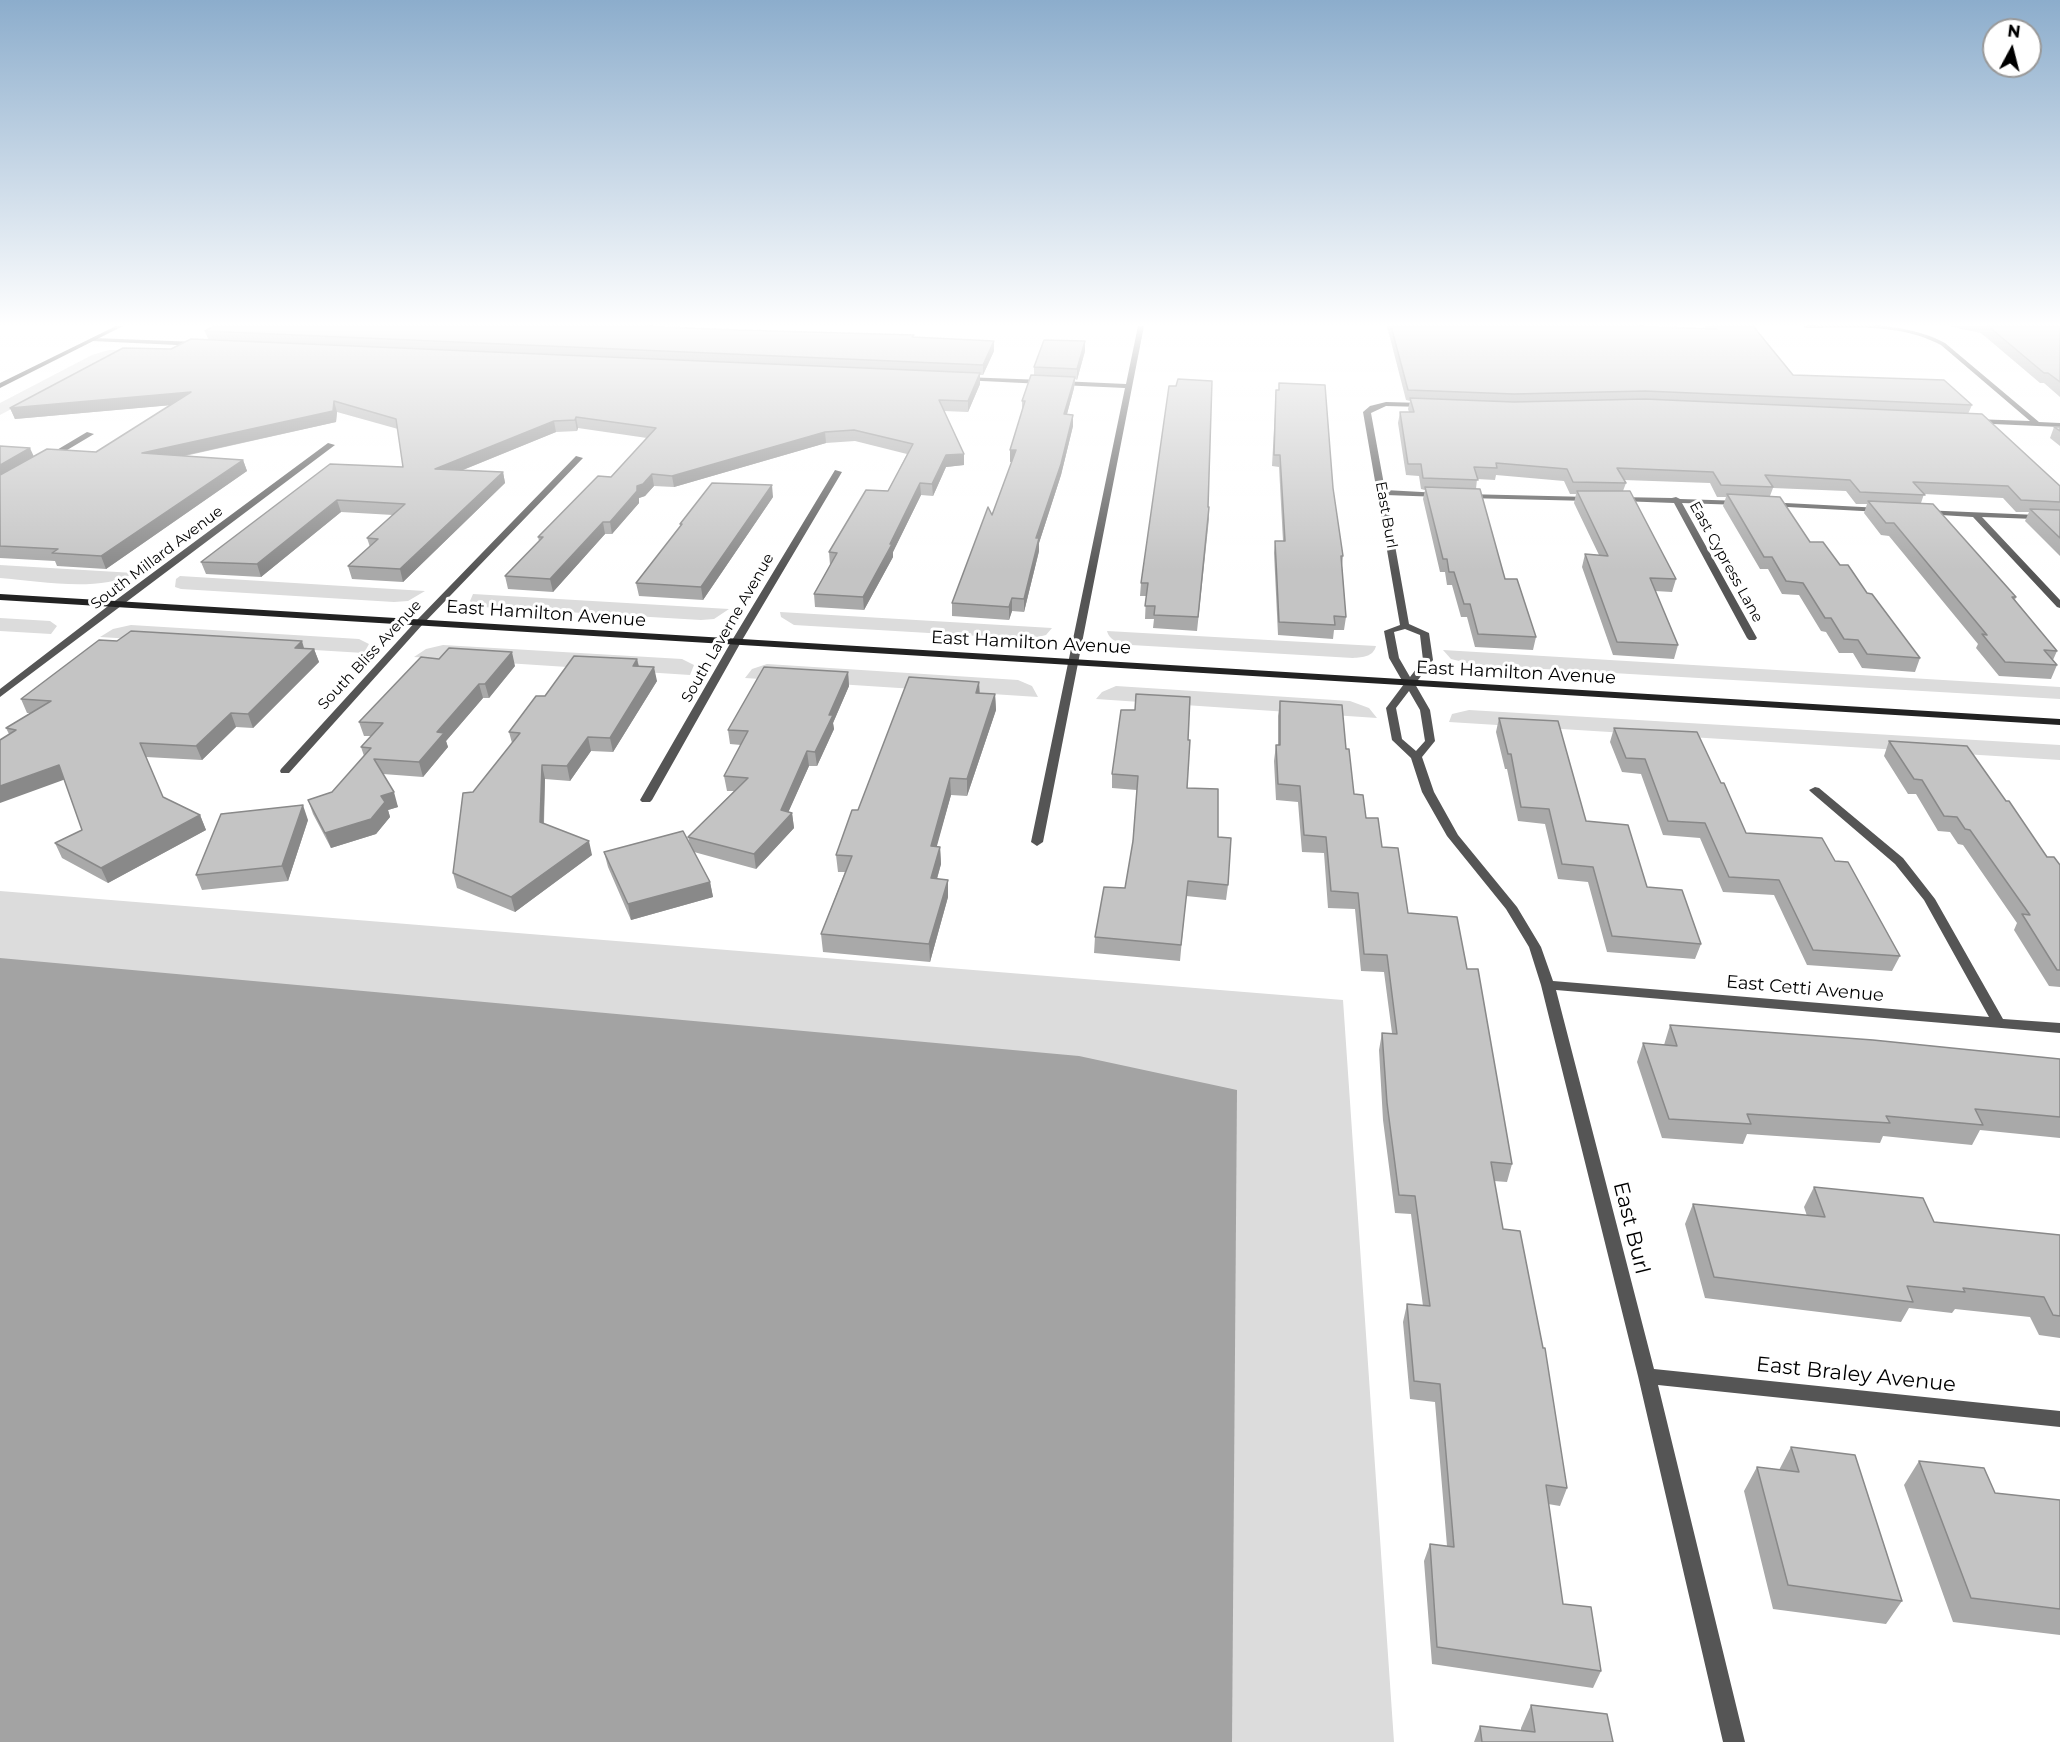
<!DOCTYPE html>
<style>
body{margin:0}
#map{position:relative;width:2060px;height:1742px;overflow:hidden;background:#fff;font-family:Montserrat,sans-serif}
canvas{display:block}
.north{position:absolute;left:1982px;top:18px;width:60px;height:60px;box-sizing:border-box;background:#fff;border:2px solid #999;border-radius:50%;rotate:7deg;font-size:16px;font-weight:700;line-height:24px;text-align:center;color:#000}
.north::after{content:'';display:block;margin:auto;width:21px;height:27px;background:#000;clip-path:polygon(50% 0,100% 100%,50% 72%,0 100%)}
</style>
<div id="map">
<canvas width="2060" height="1742"></canvas>
<div class="north">N</div>
</div>
<script>
const ctx = document.querySelector('canvas').getContext('2d');
ctx.lineJoin = 'round';
function fillPath(path, color) {
  ctx.fillStyle = color;
  ctx.fill(path, 'evenodd');
}
function strokePath(path, color, width, dash) {
  ctx.strokeStyle = color;
  ctx.lineWidth = width;
  ctx.lineCap = dash ? 'butt' : 'round';
  ctx.setLineDash(dash || []);
  ctx.stroke(path);
}
function drawText(font, color, halo, rows, align = 'center') {
  ctx.font = font + ' Montserrat,sans-serif';
  ctx.lineWidth = 6;
  ctx.setLineDash([]);
  ctx.textBaseline = 'middle';
  ctx.strokeStyle = halo;
  ctx.fillStyle = color;
  for (const [text, x, y, turn = 0] of rows) {
    ctx.save();
    ctx.translate(x, y);
    ctx.rotate((+turn || 0) * Math.PI / 180);
    ctx.textAlign = isNaN(turn) ? turn : align;
    if (halo) ctx.strokeText(text, 0, 0);
    ctx.fillText(text, 0, 0);
    ctx.restore();
  }
}
fillPath(new Path2D(`
 M109,350H124L0,415V403L92,355Z
 M0,565L134,573C99,593 40,581 0,578Z
 M180,576L425,591L408,601L394,602L181,589L175,587L176,579Z
 M473,594L729,609L714,619L701,620L482,607L474,605L470,601Z
 M780,612L1052,628L1046,635L1030,639L794,625L781,617Z
 M0,618L50,621L57,626L51,634L0,631Z
 M131,625L359,639L369,644L364,653L100,637L113,629Z
 M1107,631L1376,646C1373,657 1363,657 1353,658L1131,645C1121,643 1110,642 1107,631Z
 M443,645L682,659L694,665L690,675L414,657L426,649Z
 M1443,650L2060,687V699L1475,665L1451,659Z
 M767,664L1018,680L1032,686L1038,697L745,678L752,669Z
 M1116,686L1350,701L1369,708L1377,718L1096,699L1102,692Z
 M1469,710L2060,745V760L1449,722L1452,714Z
 M0,891L1343,1000L1394,1742H0Z`), '#dcdcdc');
fillPath(new Path2D(`
 M0,958L1079,1056L1237,1090L1232,1742H0Z`), '#a3a3a3');
fillPath(new Path2D(`
 M1138,326H1144L1043,842L1037,846L1031,842L1125,388L1060,385L1057,383L1060,381L1126,384Z
 M1803,326C1849,324 1903,321 1945,343L2039,422L2060,423V427L1971,423L1970,421L1974,419L2030,421L1941,345C1899,323 1852,328 1806,328Z
 M94,338L198,342L201,344L198,346L92,341V339Z
 M964,377L1043,380L1046,382L1043,384L962,380V378Z
 M1386,402L1423,403L1426,405L1423,407L1386,406L1371,413L1385,490L1440,493L1444,495L1440,497L1386,495L1409,624L1429,633L1433,660L1415,684L1430,710L1435,741L1422,757L1434,792L1458,835L1517,907L1541,947L1553,981L1989,1017L1924,900L1895,864L1811,792L1809,790L1815,787L1819,788L1903,858L1935,899L2003,1019L2060,1023V1033L1556,990L1654,1369L2060,1411V1427L1658,1385L1745,1742H1723L1638,1376L1541,985L1529,947L1506,909L1447,836L1422,792L1411,758L1392,740L1386,708L1404,684L1389,658L1384,631L1400,625L1363,412L1370,406ZM1405,629L1420,635L1423,660L1410,677L1399,658L1394,632ZM1409,691L1420,710L1425,741L1416,751L1402,739L1396,708Z
 M87,432L94,434L52,459L45,457Z
 M328,443L335,445L0,697V689L112,603Z
 M576,456L583,458L423,624L289,773H281L280,771L281,769L417,620Z
 M835,470L842,472L741,642L652,800L650,802H642L640,800L731,642Z
 M1464,494L1590,497L1594,499L1590,501L1467,498H1464Z
 M1617,497L1672,498L1676,497L1680,499L1743,501V505H1740L1682,503L1757,638L1755,640H1749L1747,638L1674,503L1620,501H1617Z
 M1766,502L1881,508L1885,510L1881,512L1769,506H1766Z
 M1922,510L2060,516V520L1982,517L2060,600V608L2057,607L1973,517L1925,514H1922Z`), '#555');
fillPath(new Path2D(`
 M116,326H123L0,388V383Z
 M0,594L2060,719V725L0,600Z`), '#222');
fillPath(new Path2D(`
 M1387,326H1627L1706,329L1704,326H1753L1793,375L1972,405L1968,414L2060,486V556L2025,521L2029,512H2016L2003,498L1924,494L1921,503L2016,597L2015,600L2057,651L2053,660L2057,665L2051,679L1999,676L1976,648L1978,644L1889,536L1881,535L1864,513L1867,504H1856L1846,491L1773,488L1770,496L1810,542L1840,565L1867,593L1920,658L1915,672L1862,668L1853,653H1839L1826,632L1821,631L1799,595L1782,594L1768,569H1760L1723,506L1726,497H1717L1710,483L1624,480L1626,483L1623,491L1676,579L1672,592L1655,591L1678,645L1674,659L1613,655L1582,567L1585,554L1599,555L1574,503L1576,494H1570L1564,481L1496,475L1495,480L1477,479L1476,489L1505,579L1536,637L1533,650L1475,647L1467,617H1461L1452,585H1447L1445,572H1440L1423,499L1425,490L1421,489L1419,476L1406,475L1398,423L1400,412H1409L1408,409L1410,401L1406,400Z
 M1948,326H2060V397L2044,383H2040L1981,333Z
 M736,330L914,335V337L994,351L983,375H980V384L968,412L944,411L964,454V465L946,467L933,496L921,495L893,552V557L864,610L815,607L814,594L830,565L829,552L888,491L907,454L855,441L826,443L674,487L654,486L645,496L639,498V503L612,534H605L553,592L508,589L505,576L539,541L538,537L611,477L647,438L578,428L577,431L556,432L463,470L503,472L505,483L403,582L352,579L348,566L370,547L367,538L393,515L341,512L261,577L206,574L201,562L403,467L398,429L337,412L336,422L185,456L243,460L247,471L106,569L57,566L55,561L0,558V446L34,456L96,452L171,405L15,419L10,408L171,349L208,339L205,331Z
 M1085,351L1077,380L1075,379L1074,388L1067,414L1073,415V426L1061,475L1039,543V551L1024,612L1012,611L1009,620L952,616V603L992,515L1012,462H1010L1022,412V401L1034,376V367Z
 M1276,390L1333,488L1343,556L1342,566L1346,617L1344,630H1334L1333,639L1278,635L1274,553L1275,541H1283L1279,467L1272,466Z
 M2054,427H2060V446L2050,438Z
 M773,497L703,600L639,596L636,583L681,526L680,524Z
 M1208,507L1209,519L1197,631L1153,628L1154,619H1145L1146,596H1140L1141,583Z
 M117,641L314,649L319,662L253,728L236,727L202,760L146,757L163,797L200,815L206,830L108,883L62,858L55,843L82,830L65,780L9,734L6,728L31,713H27L21,699Z
 M637,659L639,666L657,681L613,752L591,751L570,781L545,779L544,824L592,855L515,912L457,888L453,873L473,792L512,743L509,732L545,696Z
 M515,666L489,698H483L446,741L448,747L423,777L383,774L398,807L388,810L390,817L376,834L331,848L313,814L308,800L332,792L364,756L361,747L371,736H364L359,722Z
 M848,672L849,686L833,723L834,729L817,766H809L788,812L792,813L794,828L756,869L694,852L710,882L713,897L631,920L608,867L604,852L690,844L688,837L734,791H727L724,776L741,745L730,744L728,730Z
 M979,693L995,694L996,710L967,796L951,795L936,847H940L941,864L937,879L948,897L930,962L823,952L821,934L845,872H838L836,855L858,810Z
 M1280,701L1346,749L1354,794L1382,847L1408,913L1467,969L1512,1164L1507,1182L1494,1181L1503,1229L1567,1488L1560,1506L1548,1504L1563,1604L1601,1671L1593,1688L1432,1664L1424,1561L1430,1544L1447,1546L1435,1402L1410,1399L1403,1322L1407,1304L1423,1306L1411,1214L1395,1213L1383,1120L1379,1050L1382,1033H1392L1384,972L1361,971L1355,909L1328,908L1324,853L1302,852L1298,802L1276,800L1274,761L1276,745H1278V716Z
 M1499,718L1586,821L1701,944L1695,959L1607,952L1588,882L1558,879L1545,824L1518,821L1507,769H1505L1496,732Z
 M1614,728L1721,783L1746,833L1835,861L1900,956L1892,971L1807,965L1774,895L1723,892L1700,838L1663,835L1641,774L1622,772L1610,742Z
 M1188,740L1187,788L1218,837L1228,885L1226,900L1186,896L1180,961L1094,953L1095,937L1125,888L1133,841L1137,790L1112,788V774Z
 M1889,741L2047,857L2060,865V987L2049,986L2014,930L2017,923L1963,845L1958,844L1950,832L1938,831L1916,794H1908L1884,756Z
 M308,820L288,881L202,890L196,875Z
 M1670,1025L2060,1059V1138L1980,1130L1972,1145L1883,1136L1880,1143L1747,1134L1743,1144L1662,1138L1637,1062L1643,1043L1664,1045Z
 M1814,1187L1934,1222L2060,1235V1338L2039,1335L2030,1317L1955,1309L1952,1313L1909,1308L1901,1322L1705,1298L1685,1224L1693,1204L1807,1216L1804,1207Z
 M1791,1447L1902,1601L1886,1624L1773,1609L1744,1491L1757,1467L1779,1470Z
 M1919,1461L1995,1493L2060,1500V1635L1953,1622L1904,1485Z
 M1531,1705L1613,1742H1474L1480,1726L1521,1731V1728Z`), '#a9a9a9');
fillPath(new Path2D(`
 M994,341V351L983,375V365Z
 M1085,341V351L1077,380V369Z
 M980,373V384L968,412V401Z
 M1075,377L1074,388L1064,425V414Z
 M191,392L195,403L15,419L10,408Z
 M334,401L337,412L336,422L146,464L142,453Z
 M1073,415V426L1061,475L1039,543V551L1024,612V599L1036,538Z
 M576,417L578,428L577,431L575,420Z
 M554,421L556,432L438,480L435,469Z
 M825,432L826,443L674,487L672,476Z
 M30,448L35,459L0,479V465Z
 M1010,450H1016V461L1010,462Z
 M964,454V465L946,467L933,496L932,484L946,455Z
 M243,460L247,471L106,569L101,556Z
 M503,472L505,483L403,582L400,569Z
 M652,474L654,486L645,496L639,498V503L612,534L610,522L637,486Z
 M920,483L921,495L893,552V557L864,610L863,597Z
 M772,485L773,497L703,600L701,587Z
 M337,500L341,512L261,577L257,564Z
 M603,522L605,534L553,592L550,579Z
 M1012,598V611L1009,620V607Z
 M302,641L306,655L295,648Z
 M314,649L319,662L253,728L248,714Z
 M512,652L515,666L489,698L485,684Z
 M637,659L640,673L633,666Z
 M654,667L657,681L613,752L610,738Z
 M848,672L849,686L833,723L834,729L817,766L815,752L829,715Z
 M979,682L980,697L976,693Z
 M479,684L483,698L446,741L448,747L423,777L419,762L437,732Z
 M995,694L996,710L967,796V779Z
 M231,713L236,727L202,760L196,746Z
 M588,737L591,751L570,781L567,766Z
 M807,751L809,766L784,822L792,813L794,828L756,869L754,854L781,810Z
 M59,765L66,779L0,803V786Z
 M542,765L545,779L543,837L540,822Z
 M950,778L951,795L932,864L931,846Z
 M394,792L398,807L388,810L390,817L376,834L331,848L325,833L381,796Z
 M303,805L308,820L288,881L282,866Z
 M200,815L206,830L108,883L101,868Z
 M589,841L592,855L515,912L511,897Z
 M940,847L941,864L932,896L931,878Z
 M948,880V897L930,962L929,944Z
 M710,882L713,897L631,920L628,904Z`), '#898989');
const building = new Path2D(`
 M214,326H640L736,330L914,335L912,337L994,341L983,365L205,331Z
 M1391,326H1627L1717,329L1714,326H1753L1793,375L1944,380L1972,405L1645,391L1514,394L1408,390Z
 M1988,326H2060V382L2048,373H2044Z
 M191,339L980,373L968,401L939,400L964,454L946,455L932,484L920,483L890,544H892L863,597L814,594L837,553L829,552L866,490L888,491L913,444L854,430L825,432L672,476L652,474L643,484L637,486V491L610,522H603L550,579L505,576L543,537H538L598,476L611,477L656,428L576,417L575,420L554,421L435,469L503,472L400,569L348,566L378,539L367,538L405,504L337,500L257,564L201,562L330,464L403,467L396,419L334,401L333,411L142,453L243,460L101,556L52,553L58,549L0,546V475L47,449L96,452L191,392L10,408L123,348L171,349Z
 M1044,340L1085,341L1077,369L1034,367Z
 M1031,375L1075,377L1064,414L1073,415L1061,464L1036,538H1039L1024,599L1012,598L1009,607L952,603L988,507L992,515L1016,450H1010L1025,401H1022Z
 M1178,379L1212,381L1208,507H1209L1198,617L1154,615L1155,606H1145L1148,583H1141L1169,386H1176Z
 M1279,383L1325,385L1333,488L1343,556H1341L1346,617L1334,616L1335,625L1279,622L1275,541H1285L1280,455H1274L1276,390H1279Z
 M1410,398L1514,402L1645,399L1982,414L2060,486V502L2021,500L2008,486L1913,482L1925,495L1860,492L1850,480L1765,475L1773,487L1721,485L1713,472L1617,468L1626,483L1573,482L1567,469L1496,463L1497,468L1474,467L1478,480L1423,478L1421,464H1408L1400,412H1414Z
 M2054,427H2060V431Z
 M0,446L30,448L0,465Z
 M712,483L772,485L701,587L636,583L682,524H680Z
 M1425,487L1480,489L1505,579H1517L1536,637L1478,634L1470,604H1464L1454,572H1449L1447,559H1443Z
 M1577,491H1630L1676,579L1650,578L1678,645L1617,642L1585,554L1608,556Z
 M1727,494L1780,497L1810,542H1823L1840,565H1848L1867,593L1872,594L1920,658L1867,654L1858,640L1844,639L1831,618H1825L1803,583L1786,581L1772,557H1764Z
 M1868,501L1933,504L2016,597H2012L2057,651L2044,650L2057,665L2005,662L1982,634L1987,635L1894,523H1886Z
 M2030,509L2060,510V538Z
 M131,631L302,641L295,648L314,649L248,714L231,713L196,746L140,743L163,797L200,815L101,868L55,843L82,830L59,765L0,786V740L16,730L6,728L51,701L21,699L99,640L117,641Z
 M449,648L512,652L485,684H479L437,732L444,733L419,762L374,759L394,792L381,796L385,802L371,819L325,833L308,800L332,792L371,748L361,747L383,723L359,722L421,657L439,659Z
 M574,656L637,659L633,666L654,667L610,738L588,737L567,766L542,765L540,822L589,841L511,897L453,873L463,793L473,792L520,733L509,732L536,696H545Z
 M764,667L848,672L829,715H833L815,752L807,751L781,810L792,813L754,854L688,837L748,778L724,776L748,731L728,730Z
 M909,677L979,682L976,693L995,694L967,779L950,778L931,846L940,847L931,878L948,880L929,944L821,934L852,856L836,855L852,810H858Z
 M1136,694L1190,697L1188,740H1190L1187,788L1218,789V837L1231,838L1228,885L1188,881L1181,945L1095,937L1104,887L1125,888L1133,841L1138,776L1112,774L1121,710H1135Z
 M1280,701L1342,705L1346,749H1349L1354,794L1363,795L1366,818H1378L1382,847L1398,848L1408,913L1457,917L1467,969H1478L1512,1164L1491,1162L1503,1229L1520,1231L1543,1348H1545L1567,1488L1546,1485L1563,1604L1591,1607L1601,1671L1437,1647L1430,1544L1454,1547L1440,1384L1414,1381L1407,1304L1430,1306L1415,1196L1399,1195L1387,1103L1382,1033L1397,1034L1387,955L1364,954L1358,893L1331,891L1326,837L1304,835L1300,786L1278,784L1276,745H1280Z
 M1499,718L1558,721L1586,821L1628,825L1647,887L1682,890L1701,944L1612,936L1593,867L1562,864L1549,809L1521,807L1511,754H1508Z
 M1614,728L1697,732L1721,783H1724L1746,833L1822,838L1835,861L1848,862L1900,956L1813,950L1779,880L1729,877L1705,823L1668,821L1645,759L1626,758Z
 M1889,741L1967,746L2006,801H2009L2047,857H2054L2060,865V970H2057L2022,914L2030,915L1970,830L1965,829L1957,817L1944,816L1922,780L1914,779Z
 M303,805L282,866L196,875L221,814Z
 M683,831L710,882L628,904L604,852Z
 M1670,1025L1873,1040L2060,1059V1117L1975,1109L1983,1125L1886,1116L1890,1123L1747,1114L1751,1124L1669,1119L1643,1043L1677,1046Z
 M1814,1187L1923,1198L1934,1222L2060,1235V1316L2053,1315L2044,1297L1963,1288L1965,1292L1907,1286L1913,1302L1714,1277L1693,1204L1825,1217Z
 M1791,1447L1855,1455L1902,1601L1788,1585L1757,1467L1799,1472Z
 M1919,1461L1984,1468L1995,1493L2060,1500V1609L1971,1598Z
 M1531,1705L1607,1714L1613,1742H1482L1480,1726L1535,1732Z`);
fillPath(building, '#c4c4c4');
strokePath(building, '#898989', 1.5);
const sky = ctx.createLinearGradient(0, 0, 0, 570);
sky.addColorStop(0, '#8cadcc');
sky.addColorStop(0.57, '#fff');
sky.addColorStop(1, '#ffffff00');
ctx.fillStyle = sky;
ctx.fillRect(0, 0, 2060, 570);
drawText('15px', '#000', '#fff', [
 ["East Burl",1386,515,80],
 ["South Millard Avenue",157,558,-37],
 ["East Cypress Lane",1726,562,61],
 ["South Laverne Avenue",728,628,-60],
 ["South Bliss Avenue",370,655,-47]
]);
drawText('18px', '#000', '#fff', [
 ["East Hamilton Avenue",546,614,4],
 ["East Hamilton Avenue",1031,643,3],
 ["East Hamilton Avenue",1516,673,3],
 ["East Cetti Avenue",1805,989,5]
]);
drawText('21px', '#000', '#fff', [
 ["East Burl",1631,1228,76],
 ["East Braley Avenue",1856,1375,6]
]);
</script>
